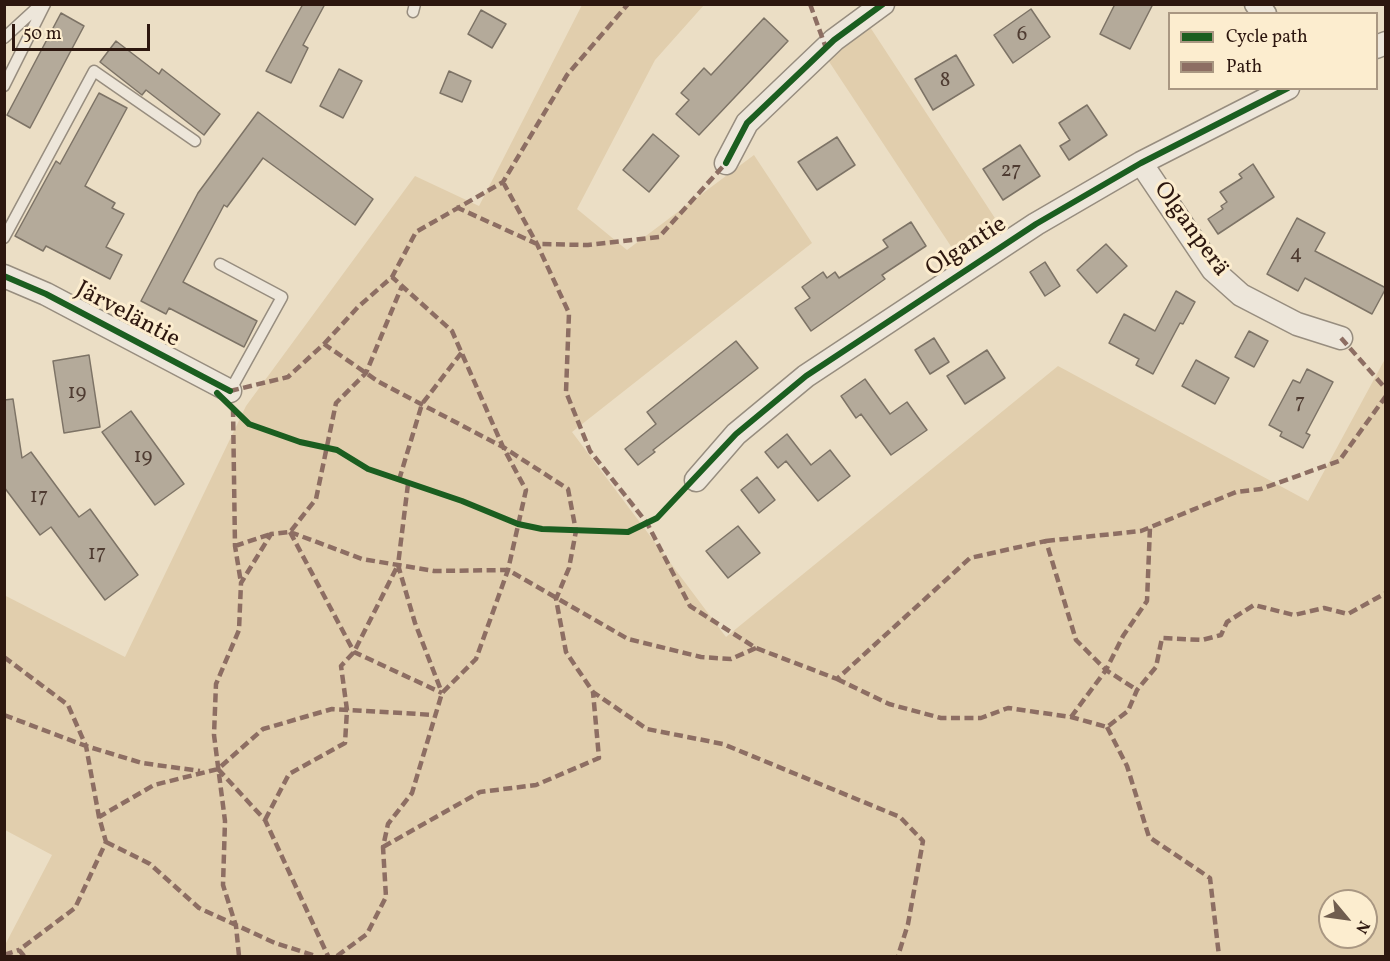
<!DOCTYPE html>
<meta charset="utf-8">
<style>
body{margin:0}
#map{position:relative;width:1390px;height:961px;overflow:hidden;background:#ebdec5;font-family:Vollkorn,serif}
canvas{display:block}
.frame{position:absolute;inset:0;border:6px solid #2d170f;pointer-events:none}
.legend{position:absolute;left:1168px;top:12px;width:210px;height:78px;box-sizing:border-box;background:#fcedcf;border:2px solid #a99782;margin:0;padding:8px 10px;list-style:none;font-size:18px;color:#2d170f}
.legend li{display:flex;align-items:center;gap:12px;height:30px}
.legend b{width:30px;border:2px solid #a99782}
.north{position:absolute;left:1318px;top:889px;width:60px;height:60px;box-sizing:border-box;background:#fcedcf;border:2px solid #a99782;border-radius:50%;rotate:119deg;font-size:16px;font-weight:700;line-height:24px;text-align:center;color:#2d170f}
.north::after{content:'';display:block;margin:auto;width:21px;height:27px;background:#705d4f;clip-path:polygon(50% 0,100% 100%,50% 72%,0 100%)}
.scale{position:absolute;left:12px;top:24px;width:138px;height:27px;box-sizing:border-box;border:3px solid #2d170f;border-top:0;padding-left:8px;font-size:18px;line-height:21px;white-space:nowrap;color:#2d170f;-webkit-text-stroke:4px #fcedcf;paint-order:stroke}
</style>
<div id="map">
<canvas width="1390" height="961"></canvas>
<div class="frame"></div>
<ul class="legend">
<li><b style="height:8px;background:#1b5e20"></b>Cycle path</li>
<li><b style="height:8px;background:#8d6e63"></b>Path</li>
</ul>
<div class="north">N</div>
<div class="scale">50 m</div>
</div>
<script>
const ctx = document.querySelector('canvas').getContext('2d');
ctx.lineJoin = 'round';
function fillPath(path, color) {
  ctx.fillStyle = color;
  ctx.fill(path, 'evenodd');
}
function strokePath(path, color, width, dash) {
  ctx.strokeStyle = color;
  ctx.lineWidth = width;
  ctx.lineCap = dash ? 'butt' : 'round';
  ctx.setLineDash(dash || []);
  ctx.stroke(path);
}
function drawText(font, color, halo, rows, align = 'center') {
  ctx.font = font + ' Vollkorn,serif';
  ctx.lineWidth = 6;
  ctx.setLineDash([]);
  ctx.textBaseline = 'middle';
  ctx.strokeStyle = halo;
  ctx.fillStyle = color;
  for (const [text, x, y, turn = 0] of rows) {
    ctx.save();
    ctx.translate(x, y);
    ctx.rotate((+turn || 0) * Math.PI / 180);
    ctx.textAlign = isNaN(turn) ? turn : align;
    if (halo) ctx.strokeText(text, 0, 0);
    ctx.fillText(text, 0, 0);
    ctx.restore();
  }
}
fillPath(new Path2D(`
 M582,5H704L655,60L577,209L627,250L754,155L812,243L572,432L726,637L1058,366L1308,501L1385,359V956H5V945L52,855L5,830L4,595L125,657L246,406L415,176L479,206ZM1330,901H1366V937H1330Z
 M870,27L1004,232L960,260L828,60Z`), '#e1cead');
const building = new Path2D(`
 M303,4H325L303,45L308,48L291,83L266,71Z
 M1115,4H1153L1130,49L1100,34Z
 M1031,9L1050,37L1013,63L994,35Z
 M481,10L506,24L492,48L468,34Z
 M61,13L84,26L30,128L7,115Z
 M764,18L788,41L699,135L676,114L689,100L681,93L704,68L711,75Z
 M116,41L159,74L162,69L220,114L204,135L146,90L142,95L100,62Z
 M956,55L974,85L933,110L915,79Z
 M339,69L362,81L343,118L320,106Z
 M449,71L471,81L462,102L440,93Z
 M99,93L127,108L85,186L115,203L112,208L124,214L106,247L122,255L110,279L46,246L43,251L15,236L56,161L60,164Z
 M1087,105L1107,135L1069,160L1060,146L1070,140L1059,123Z
 M258,112L373,199L355,225L263,158L227,207L224,205L183,282L257,321L244,347L169,308L166,314L141,301L198,193Z
 M653,134L679,156L649,192L623,170Z
 M837,137L855,165L817,190L798,162Z
 M1020,145L1040,176L1003,200L983,169Z
 M1253,164L1274,197L1218,234L1208,219L1223,209L1221,206L1227,202L1220,192L1242,178L1239,174Z
 M1297,218L1325,233L1315,251L1386,288L1372,314L1305,278L1298,291L1267,274Z
 M911,222L926,246L882,275L885,279L811,331L795,308L810,298L802,287L823,272L827,278L835,272L839,278L888,247L883,240Z
 M1106,244L1127,266L1097,293L1077,270Z
 M1045,262L1060,286L1045,296L1030,272Z
 M1176,291L1195,302L1183,324L1180,323L1153,374L1136,365L1139,359L1109,343L1124,314L1155,331Z
 M1249,331L1268,341L1254,367L1235,357Z
 M934,338L949,362L930,374L915,350Z
 M736,341L758,368L653,450L655,452L638,465L625,449L656,424L647,412Z
 M987,350L1005,378L965,404L947,376Z
 M89,355L100,427L64,433L53,361Z
 M1196,360L1229,378L1215,404L1182,386Z
 M1307,369L1333,382L1306,433L1310,435L1303,448L1280,436L1282,432L1269,425L1293,380L1300,383Z
 M865,379L890,414L907,402L927,430L891,455L861,414L856,418L841,396Z
 M13,399L22,458L31,452L79,517L90,509L138,575L105,600L51,527L40,535L4,487V400Z
 M131,411L184,484L155,505L102,432Z
 M787,434L811,465L830,450L850,476L818,501L786,461L778,468L765,452Z
 M757,477L775,500L759,513L741,490Z
 M738,526L760,553L728,578L706,551Z`);
fillPath(building, '#b4aa9a');
strokePath(building, '#7d7366', 1.5);
const lane = new Path2D(`
 M413,12L415,4
 M4,38L41,4
 M4,86L45,4
 M4,238L94,71L195,141
 M220,264L282,297L230,391`);
const street = new Path2D(`
 M1256,4L1265,14
 M1376,47L1386,43
 M726,163L747,123L834,40L883,4
 M1141,163L1213,270L1241,295L1297,324L1341,338
 M4,276L46,294L230,391
 M696,480L736,434L806,376L1036,224L1141,163L1288,88`);
strokePath(lane, '#978d7f', 13);
strokePath(street, '#978d7f', 25);
strokePath(lane, '#ede6da', 10);
strokePath(street, '#ede6da', 22);
strokePath(new Path2D(`
 M810,4L826,48
 M503,182L537,244L569,313L566,392L590,451L647,523L690,606L756,648L837,679L970,558L1046,541L1076,640L1106,670L1137,690
 M456,207L537,244L588,245L659,237L726,163
 M1341,338L1386,389
 M324,344L358,307L392,277L416,232L503,182L567,75L628,4
 M230,391L288,377L324,344L379,382L503,447L568,489L576,531L569,568L556,599L566,652L593,692L647,729L723,744L900,817L923,841L908,924L898,956
 M233,408L235,546L241,583
 M399,480L422,404L462,352
 M408,484L398,565L415,623L442,693
 M290,532L362,559L434,571L508,570L628,639L701,657L731,659L756,648
 M290,532L354,652L442,693
 M1046,541L1141,531L1236,492L1261,489L1339,461L1386,396
 M235,546L271,534
 M4,657L68,705L86,746L99,817
 M837,679L889,704L941,718H981L1008,708L1071,717L1107,727L1128,711L1137,690L1156,667L1162,638L1202,640L1221,635L1227,622L1254,605L1294,615L1324,608L1348,614L1386,593
 M4,715L86,746L142,763L200,771
 M1071,717L1106,670L1123,636L1147,601L1150,527
 M1107,727L1127,766L1149,837L1210,878L1219,956
 M218,769L265,820L328,956
 M265,820L289,774L345,743L347,710L341,666L354,652L398,565
 M106,842L150,864L199,908L275,943L316,956
 M383,847L480,792L536,785L599,758L593,692
 M4,955L19,950
 M24,956L19,950L75,908L106,842L99,817L154,785L218,769L263,729L332,709L435,715
 M239,956L236,926L223,885L225,821L214,735L216,684L239,630L241,583L271,534L290,532L316,499L336,403L366,373L402,286
 M337,956L367,934L386,897L383,847L388,824L412,793L442,693L476,659L508,570L526,490L503,447L452,331L392,277`), '#8d6e63', 4.5, [9, 4.5]);
strokePath(new Path2D(`
 M726,163L747,123L834,40L883,4
 M4,276L46,294L230,391
 M217,393L249,424L300,442L337,450L368,469L462,501L518,524L542,529L628,532L657,518L736,434L806,376L1036,224L1141,163L1288,88`), '#1b5e20', 6);
drawText('21px', '#4f3c32', null, [
 ["6",1022,36],
 ["8",945,82],
 ["27",1011,172],
 ["4",1296,255],
 ["19",77,394],
 ["7",1300,404],
 ["19",143,458],
 ["17",39,498],
 ["17",97,555]
]);
drawText('24px', '#2d170f', '#fcedcf', [
 ["Olganperä",1190,230,54],
 ["Olgantie",967,248,-33],
 ["Järveläntie",127,316,28]
]);
</script>
